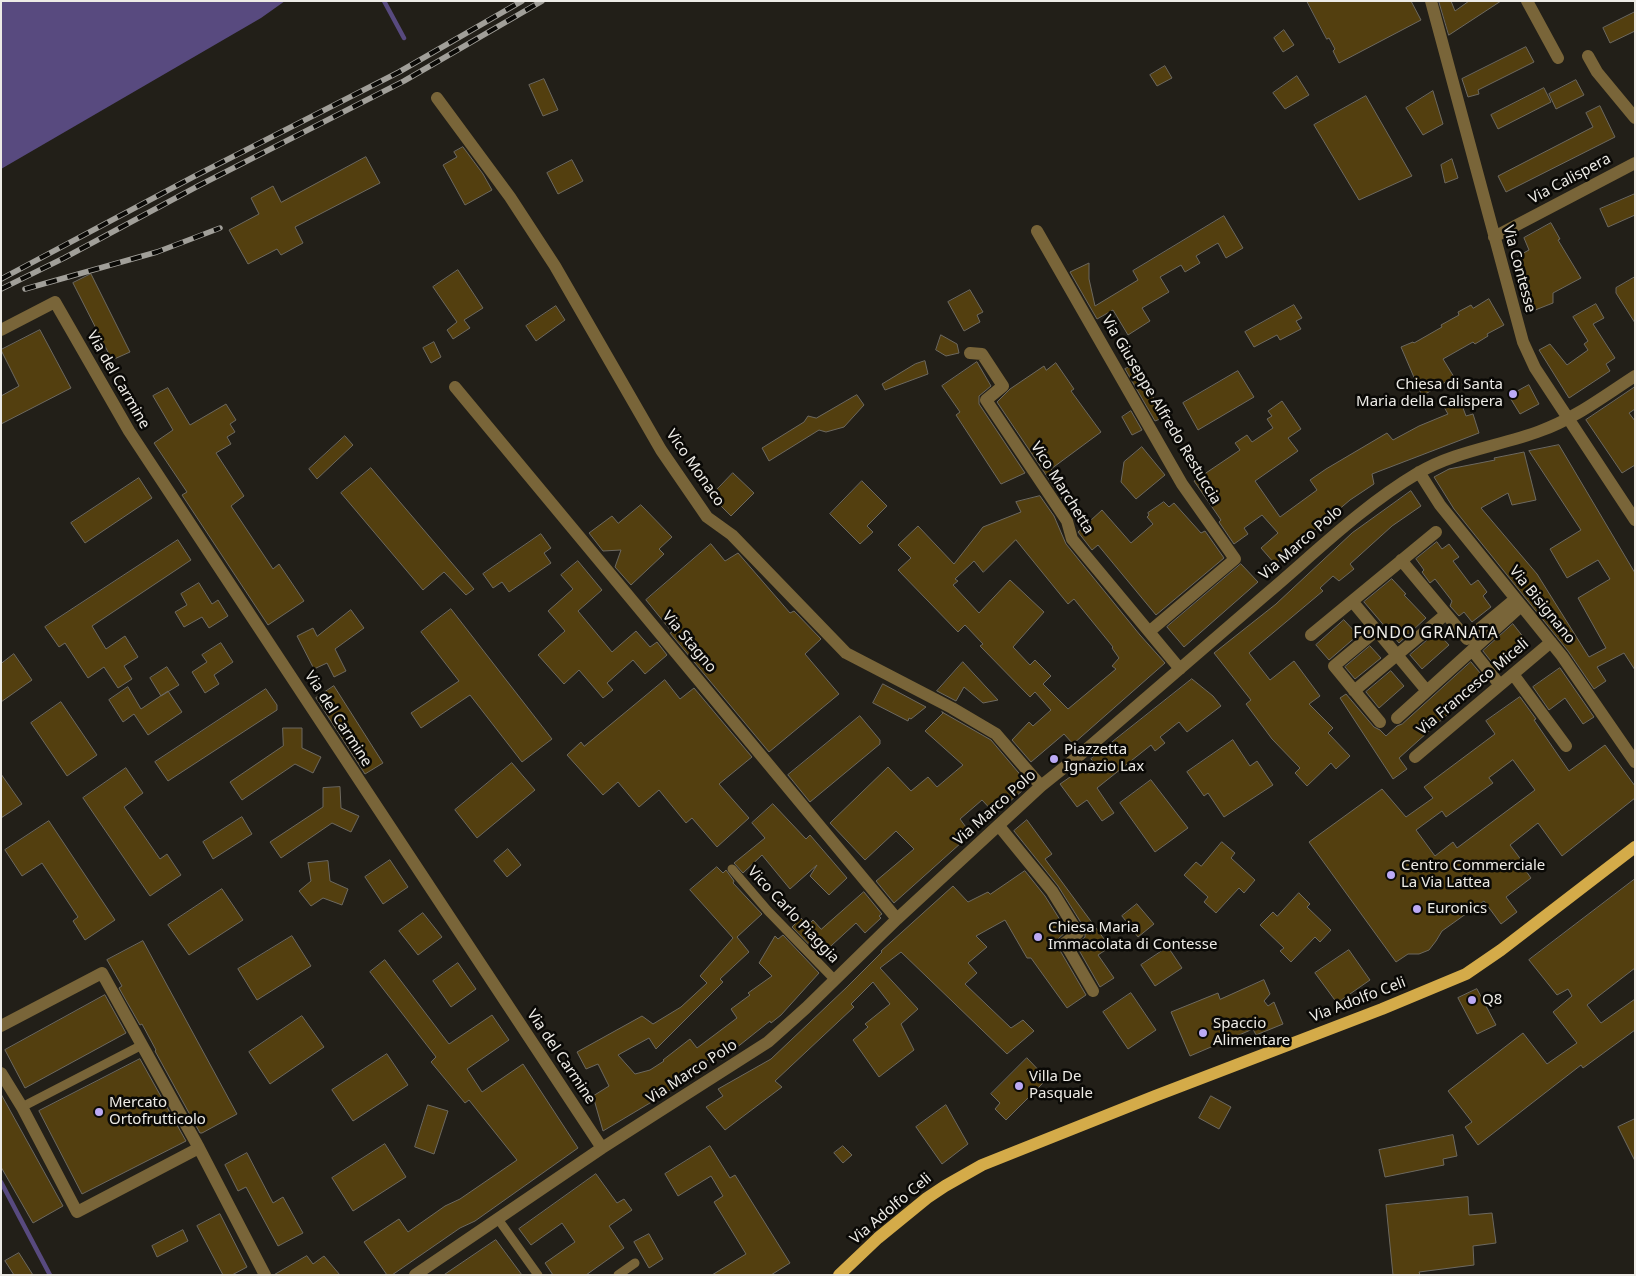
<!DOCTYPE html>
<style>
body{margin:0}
#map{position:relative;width:1636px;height:1276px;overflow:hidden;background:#221f18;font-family:"Noto Sans",sans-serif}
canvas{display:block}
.frame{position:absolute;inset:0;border:2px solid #edebe6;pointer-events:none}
</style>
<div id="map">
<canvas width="1636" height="1276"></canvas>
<div class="frame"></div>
</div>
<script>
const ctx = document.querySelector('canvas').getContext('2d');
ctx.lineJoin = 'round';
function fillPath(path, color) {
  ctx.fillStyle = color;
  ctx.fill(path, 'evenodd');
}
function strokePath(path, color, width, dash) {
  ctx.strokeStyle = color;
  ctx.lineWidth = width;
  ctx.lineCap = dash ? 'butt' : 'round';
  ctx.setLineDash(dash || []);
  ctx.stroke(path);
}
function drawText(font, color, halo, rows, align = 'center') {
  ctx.font = font + ' "Noto Sans",sans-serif';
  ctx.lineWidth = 5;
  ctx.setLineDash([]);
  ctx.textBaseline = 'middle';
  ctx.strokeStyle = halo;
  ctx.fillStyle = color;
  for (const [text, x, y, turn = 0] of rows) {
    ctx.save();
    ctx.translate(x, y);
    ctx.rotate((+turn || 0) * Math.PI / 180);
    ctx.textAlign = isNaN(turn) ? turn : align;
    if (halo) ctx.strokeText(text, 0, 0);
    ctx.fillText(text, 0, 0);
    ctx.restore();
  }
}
fillPath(new Path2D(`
 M1,1H285L261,18L1,169Z`), '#584a7f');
strokePath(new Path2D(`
 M384,1L404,38
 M1,1182L50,1275`), '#584a7f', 4.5);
const building = new Path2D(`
 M1307,1H1411L1421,20L1339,63L1333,51L1335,49L1329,38L1327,39Z
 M1439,1H1451L1455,11L1469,1H1501L1449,35Z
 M1635,12V31L1610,43L1603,28Z
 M1284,30L1294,45L1283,52L1274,38Z
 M1526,47L1534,62L1478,90L1479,94L1468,97L1462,79Z
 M1165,66L1172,78L1157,86L1150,75Z
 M1297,76L1309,95L1285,109L1273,93Z
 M544,79L558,110L543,116L529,85Z
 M1576,80L1584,95L1556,109L1549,94Z
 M1544,88L1551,102L1498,129L1491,115Z
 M1433,91L1443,124L1423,135L1406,108Z
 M1366,96L1412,176L1359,200L1314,125Z
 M1600,106L1615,137L1506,192L1498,176L1593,127L1586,113Z
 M463,147L483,174L492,190L465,205L443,165L457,157L454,152Z
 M366,157L380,183L295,227L303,243L281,255L277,249L248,264L229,230L259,214L251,198L273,186L281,202Z
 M1452,159L1458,178L1445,183L1441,165Z
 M572,160L583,181L558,194L547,173Z
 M1635,194V215L1608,227L1600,209Z
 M1224,216L1243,248L1226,258L1218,243L1196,256L1200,263L1185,272L1181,265L1160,277L1169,292L1142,308L1150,321L1128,335L1113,310L1097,319L1070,272L1089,263V279L1095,306L1138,280L1133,271Z
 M1551,223L1560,239L1558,240L1581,278L1553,293V303L1525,314L1518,256L1529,250L1524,238Z
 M458,270L483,308L464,320L470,328L453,339L447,330L457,322L433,287Z
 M91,274L130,352L112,360L73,283Z
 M1635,277V323L1616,293V288Z
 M970,290L983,312L977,315L980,322L964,331L948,302Z
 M1489,299L1504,325L1487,334L1488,336L1475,344L1473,342L1443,359L1454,377L1422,396L1401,347L1413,342L1414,343L1442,327L1441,325L1459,315L1458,312L1471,305L1473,308Z
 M1596,304L1604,318L1593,324L1615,358L1606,364L1610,371L1569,398L1539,350L1550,344L1567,365L1588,350L1584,344L1588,341L1573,317Z
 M1294,305L1302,318L1296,321L1301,329L1280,340L1277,335L1254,347L1245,332Z
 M556,306L565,320L536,341L526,326Z
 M40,330L71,388L1,424V396L19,386L1,350Z
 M941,335L957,344L959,353L946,356L936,350Z
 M434,342L441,357L431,363L423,348Z
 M925,361L928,374L885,390L882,384L915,364Z
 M977,362L991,386L979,396V404L1025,473L1001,484L956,415L960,412L942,386Z
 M1056,363L1074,389L1071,391L1101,432L1051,469L1074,501L1067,506L997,402L1010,389L1044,366L1046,370Z
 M1138,363L1150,387L1160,419L1155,421L1125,369Z
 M1238,371L1254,397L1198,430L1183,403Z
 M1529,385L1539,404L1520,414L1509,396Z
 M1635,387V409L1629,413L1635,421V465L1622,473L1586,420Z
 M168,388L190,425L226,404L236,420L230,424L235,432L227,437L231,444L216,453L244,496L231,506L273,569L279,564L304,601L268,625L182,495L187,492L154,443L173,430L153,396Z
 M857,395L864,405L844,427L826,432L819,430L769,461L762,448L804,422L808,416L816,418Z
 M1460,400L1466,416L1473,414L1479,433L1372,474L1374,484L1350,500L1275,564L1261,548L1278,533L1262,515L1244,528L1248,534L1234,544L1219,522L1221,520L1194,481L1240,450L1235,443L1247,435L1252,442L1273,428L1267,419L1272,416L1268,411L1282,401L1301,429L1288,438L1298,451L1255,481L1280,517L1317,490L1310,480L1326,469L1387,433L1393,440L1419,426L1448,414L1444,407Z
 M1131,411L1142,430L1132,435L1122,417Z
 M345,436L353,445L317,479L309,469Z
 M1559,445L1635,573V670L1624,653L1597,667L1606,681L1594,689L1568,651L1454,509L1434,477L1449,469L1495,460L1494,458L1524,452L1536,500L1512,505L1508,493L1481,508L1537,574L1589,657L1606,648L1578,598L1610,579L1598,560L1567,578L1550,549L1581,530L1529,451Z
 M1142,447L1165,475L1136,499L1121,482L1124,462Z
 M371,468L474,589L466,595L444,572L423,590L341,493Z
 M733,473L754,493L731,516L711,496Z
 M139,478L152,498L85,543L71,523Z
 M862,481L887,506L867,526L873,532L860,544L830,514Z
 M1411,491L1421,506L1392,526L1350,564L1354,569L1339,581L1333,576L1320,588L1323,591L1249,653L1270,680L1294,661L1320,696L1309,704L1333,728L1328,733L1350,756L1336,769L1331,763L1307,786L1295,773L1300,768L1272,739L1246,704L1251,700L1214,653L1276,604L1352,533Z
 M1040,496L1054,516L1066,544L1140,635L1165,663L1073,744L1064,734L1031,762L1012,740L1029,722L1033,726L1051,710L1035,692L1030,697L980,646L983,644L965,625L958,632L898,570L911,558L898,545L918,526L954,564L983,527L1021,512L1016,502ZM1016,540L1068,604L1074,599L1113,647L1112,648L1119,658L1112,666L1116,669L1068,709L1043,684L1051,676L1035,660L1030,665L1013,647L1044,612L1010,580L979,613L953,585L958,581L955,579L974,561L983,572Z
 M1164,502L1169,507L1174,503L1201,533L1205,531L1224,558L1156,615L1098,545L1092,550L1078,532L1102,510L1131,543L1153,524L1147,517L1149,515L1148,513Z
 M641,505L672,537L659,549L664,554L631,585L615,567L621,550L603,551L589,533L612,516L618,523Z
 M541,534L551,548L544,553L551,563L509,592L502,582L493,588L483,574Z
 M178,540L191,560L92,626L106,649L125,636L138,657L124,666L132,679L118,688L104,667L88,678L65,643L59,647L45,627Z
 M1437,542L1442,549L1449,544L1459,557L1453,561L1471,585L1478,580L1487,592L1483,596L1491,607L1472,622L1464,612L1459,616L1450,606L1452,601L1435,579L1430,583L1422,572L1424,570L1416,559Z
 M711,544L725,561L738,553L790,613L794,611L821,639L805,654L839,694L769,752L670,633L672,632L646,600Z
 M578,561L602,590L578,611L612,652L636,631L650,647L657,642L667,655L645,674L633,660L607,683L613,690L603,698L579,670L564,684L538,655L565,631L548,611L573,589L561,575Z
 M1241,564L1258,582L1184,647L1167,627Z
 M1392,579L1406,594L1404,595L1426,618L1399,643L1364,602Z
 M199,583L212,604L218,600L228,616L209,628L202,617L184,627L175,612L187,605L181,594Z
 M451,609L552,739L522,762L470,695L421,728L411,713L459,681L421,632Z
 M351,610L364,628L335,649L346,671L334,677L327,663L314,669L297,636L313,628L317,636Z
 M1344,620L1358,635L1329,660L1316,645Z
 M1513,624L1528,643L1498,670L1483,651Z
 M1437,632L1449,645L1422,669L1410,655Z
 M221,643L233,662L214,675L219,684L205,693L192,672L207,662L202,655Z
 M1370,646L1381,658L1355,679L1345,667Z
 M14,654L32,680L1,702V664Z
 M963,662L998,700L983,703L964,687L956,701L937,691Z
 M1471,662L1486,680L1399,758L1407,769L1393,779L1340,698L1346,694L1374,727L1380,730L1386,736L1397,726L1402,724Z
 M167,667L179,685L161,696L150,678Z
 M1560,668L1594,717L1583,724L1565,698L1549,710L1533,687Z
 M1391,671L1404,686L1379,708L1366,692Z
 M1192,679L1213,696L1221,706L1187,732L1179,722L1160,737L1165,743L1155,751L1151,745L1097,788L1114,813L1102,821L1087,800L1077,807L1060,784L1093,761L1091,759Z
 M665,680L680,699L694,688L752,757L719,784L749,818L717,847L692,818L686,823L659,790L639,807L618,782L603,795L567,755L581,742L584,746Z
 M883,684L926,707L911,719L909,718L908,721L873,703Z
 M334,686L383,763L365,774L316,698Z
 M128,687L141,709L168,691L182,712L148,735L134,714L123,722L109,700Z
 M266,689L277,705V710L168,781L155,762Z
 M1520,697L1536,719L1534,720L1569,771L1605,745L1635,786V798L1562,856L1538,823L1510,845L1528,869L1526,871L1531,878L1506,897L1517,912L1501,924L1484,901L1442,931L1436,941L1429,950L1419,954H1408L1396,962L1309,842L1382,789L1406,817L1433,798L1424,787L1495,734L1486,721ZM1513,760L1535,790L1457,848L1453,842L1435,856L1416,830L1442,811L1446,817L1493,783L1489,778Z
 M61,702L97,755L67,776L31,723Z
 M942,712L991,740L1029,785L995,814L982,800L960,819L971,834L894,903L876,881L914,849L896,831L865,860L830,823L888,767L911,791L928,777L937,787L963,765L925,731L943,713Z
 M860,716L880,740V744L810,802L788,775Z
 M283,728H302V748L321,757L313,773L295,764L242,800L230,782L283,746Z
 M1233,740L1250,766L1257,761L1273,785L1224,817L1208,793L1204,796L1187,772Z
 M512,763L535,790L477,838L455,810Z
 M126,768L143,793L124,807L160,859L167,854L181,875L150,896L83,798Z
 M1,774L22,804L1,818Z
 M1151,780L1188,828L1155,852L1120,803Z
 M340,787L341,808L359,816L351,832L332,823L281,858L270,842L323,807V788Z
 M773,804L806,839L810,835L847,878L829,895L810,876L817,865L790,889L762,855L743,873L734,863L765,838L752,823Z
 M242,817L252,834L213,859L203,842Z
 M1027,820L1052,854L1045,859L1110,947L1098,955L1114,978L1100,987L1076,945L1085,937V929L1058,886L1014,831Z
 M49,821L115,920L85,940L73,921L78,917L42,863L22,876L5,850Z
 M1222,842L1235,853L1231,858L1255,880L1244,893L1239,888L1216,913L1204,902L1208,897L1184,875L1196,862L1201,866Z
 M508,849L521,865L507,877L494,861Z
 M390,860L408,887L383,904L365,877Z
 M328,861L330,881L348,889L342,905L323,898L311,906L299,891L311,881L308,863Z
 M717,867L723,873L726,870L734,881L733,883L762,914L737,937L749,952L720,979L723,982L656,1049L649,1038L618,1055L635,1074L650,1070L664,1061L663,1060L690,1039L697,1048L737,1018L731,1009L750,995L748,993L772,976L759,963L775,936L778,939L783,935L819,973L781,1015L771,1023L770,1021L721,1060L716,1054L665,1094L603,1131L593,1096L609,1086L598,1064L586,1069L577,1052L642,1016L653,1024L681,1007L707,983L700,976L733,938L690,890Z
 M1025,871L1045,896L1067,931L1058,939V947L1086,995L1067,1008L1031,958H1027L1005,920L976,936L987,947L968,963L977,973L965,984L1011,1028L1023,1020L1034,1031L1007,1054L901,952L880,968L918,1009L901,1024L914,1050L879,1077L853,1040L868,1027L865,1024L890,1004L873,982L851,1004L854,1007L775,1081L782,1087L725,1130L706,1107L723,1096L718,1089L771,1059L847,987L882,952L881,951L953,886L968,902L988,892L990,894Z
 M1635,879V968L1587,1005L1601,1023L1635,999V1030L1583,1068L1581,1065L1478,1145L1465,1127L1472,1122L1448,1091L1523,1033L1547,1064L1577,1043L1553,1012L1572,996L1568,989L1557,995L1529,960Z
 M222,889L243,920L189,955L168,925Z
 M864,892L882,914L879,916L881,918L865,933L856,923L820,956L792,927L801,918L808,925L813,920L821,929Z
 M1299,893L1310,904L1307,907L1331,930L1320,942L1315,937L1291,962L1280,951L1284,948L1260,925L1273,912L1277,916Z
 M1137,904L1154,924L1138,937L1122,916Z
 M423,913L442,937L418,955L399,931Z
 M292,936L311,966L257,1000L238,969Z
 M143,941L237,1114L202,1133H200L155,1051L156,1050L142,1024L140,1025L119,988L122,986L107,960Z
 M1168,947L1182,968L1155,986L1141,965Z
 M1349,950L1370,980L1337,1003L1315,973Z
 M385,960L449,1044L492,1015L509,1040L467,1069L482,1092L523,1064L578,1148L475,1221L460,1228L392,1275H387L364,1242L399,1219L408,1232L445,1206L460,1199L517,1160L469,1100L465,1103L431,1062L436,1057L370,972Z
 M458,963L476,989L451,1007L433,981Z
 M1264,980L1270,994L1264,1001L1268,1006L1274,1002L1283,1024L1256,1035L1253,1029L1190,1056L1171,1012L1218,993L1220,999Z
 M1477,989L1496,1025L1477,1034L1458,998Z
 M1131,993L1156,1030L1128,1049L1103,1012Z
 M105,995L126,1033L25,1088L5,1050Z
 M302,1016L324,1047L270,1084L249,1052Z
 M387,1054L408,1085L353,1121L332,1090Z
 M1027,1058L1047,1079L1006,1120L995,1109L1000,1103L991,1094Z
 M140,1059L186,1141L82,1194L39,1111Z
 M1,1094L63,1206L33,1223L1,1167Z
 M1211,1096L1231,1107L1219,1129L1199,1118Z
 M428,1105L448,1111L434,1154L415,1147Z
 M946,1105L968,1144L942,1164L916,1127Z
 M1635,1119V1161L1618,1127Z
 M1453,1135L1457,1156L1443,1159L1444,1165L1385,1177L1379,1150Z
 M385,1144L406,1177L353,1211L332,1178Z
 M710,1146L730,1178L735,1175L790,1263L771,1275H712L746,1254L714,1202L723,1196L711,1176L678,1196L665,1174Z
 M843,1146L852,1155L843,1163L834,1153Z
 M247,1153L273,1203L283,1197L303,1233L278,1246L246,1187L238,1191L225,1165Z
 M596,1174L617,1203L624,1199L632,1210L609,1226L624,1248L586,1275H553L545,1263L575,1242L562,1223L531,1245L519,1229Z
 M1468,1197L1469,1215L1492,1213L1496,1243L1473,1246L1474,1265L1419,1272L1420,1275H1393L1386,1205Z
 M220,1214L247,1267L232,1275H223L197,1226Z
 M183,1230L188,1241L157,1257L152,1246Z
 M649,1234L663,1259L649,1268L634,1242Z
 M496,1240L522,1275H444Z
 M19,1253L33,1275H14L5,1261Z
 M307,1256L313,1264L324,1256L340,1275H274Z`);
fillPath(building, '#533f0f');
strokePath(building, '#6d6960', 1);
strokePath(new Path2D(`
 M732,869L768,911L834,979
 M22,1107L142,1045
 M498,1219L538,1275
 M618,1275L635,1263`), '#796539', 9);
strokePath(new Path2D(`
 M1431,1L1523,342L1535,368L1635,520
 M1527,1L1558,58
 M1588,56L1597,72L1635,118
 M437,98L510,197L555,266L661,450L707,517L732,535L846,653L952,708L996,734L1041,786
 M1037,231L1182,484L1235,559L1150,631
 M1494,237L1635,163
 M1,330L55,302L129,431L602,1148
 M970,353L982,354L1003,386L986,400L1067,521L1072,539L1180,669
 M455,387L897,919
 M1419,472L1440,505L1562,656L1635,762
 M1401,560L1467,639L1515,599
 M1352,601L1427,691
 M1376,631L1334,666L1380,722
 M1311,635L1436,532
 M1472,650L1500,685
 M1513,674L1566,746
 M1354,691L1446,614
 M1397,718L1521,606
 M1415,757L1551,642
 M999,826L1052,891L1078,933L1065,943L1093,991
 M1,1026L102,973L199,1148L265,1275
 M1,1073L22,1107L77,1212L199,1148
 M415,1275L602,1148L768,1042L806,1008L897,919L1041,786L1081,754C1144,700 1207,646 1270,591C1318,550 1364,505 1418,473C1455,451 1500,446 1540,431C1574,419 1604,396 1635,376`), '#796539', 12);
strokePath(new Path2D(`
 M839,1275L878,1238L927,1198L945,1186L982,1165L1155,1096L1382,1009L1466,974L1501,950L1635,847`), '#d4ab49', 12);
const rail = new Path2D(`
 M1,279L193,177L399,72L522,1
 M1,289L64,258L198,186L404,81L542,1
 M25,289L157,252L220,228`);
strokePath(rail, '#a19f99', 5.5);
strokePath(rail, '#0a0906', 4, [11]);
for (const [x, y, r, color] of [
 [1513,394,5,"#bcaaf5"],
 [1054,759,5,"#bcaaf5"],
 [1391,875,5,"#bcaaf5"],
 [1417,909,5,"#bcaaf5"],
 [1038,937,5,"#bcaaf5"],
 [1472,1000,5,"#bcaaf5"],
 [1203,1033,5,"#bcaaf5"],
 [1019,1086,5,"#bcaaf5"],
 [99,1112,5,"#bcaaf5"]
]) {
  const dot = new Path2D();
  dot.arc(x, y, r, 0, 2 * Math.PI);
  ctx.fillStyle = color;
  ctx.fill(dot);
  strokePath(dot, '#0a0906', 2);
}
drawText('15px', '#edebe6', '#0a0906', [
 ["Via Calispera",1570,179,-28],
 ["Via Contesse",1519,269,75],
 ["Via del Carmine",118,380,60],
 ["Via Giuseppe Alfredo Restuccia",1161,410,59],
 ["Vico Monaco",695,468,55],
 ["Vico Marchetta",1062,488,58],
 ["Via Marco Polo",1301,543,-41],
 ["Via Bisignano",1542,605,51],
 ["Via Stagno",689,642,50],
 ["Via Francesco Miceli",1473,687,-40],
 ["Via del Carmine",338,719,57],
 ["Via Marco Polo",995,808,-42],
 ["Vico Carlo Piaggia",793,915,47],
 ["Via Adolfo Celi",1358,1000,-21],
 ["Via del Carmine",561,1057,56],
 ["Via Marco Polo",692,1072,-33],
 ["Via Adolfo Celi",891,1209,-40]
]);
drawText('15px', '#edebe6', '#0a0906', [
 ["Chiesa di Santa",1503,385,"right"],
 ["Maria della Calispera",1503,402,"right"],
 ["Piazzetta",1064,750],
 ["Ignazio Lax",1064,767],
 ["Centro Commerciale",1401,866],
 ["La Via Lattea",1401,883],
 ["Euronics",1427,909],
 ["Chiesa Maria",1048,928],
 ["Immacolata di Contesse",1048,945],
 ["Q8",1482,1000],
 ["Spaccio",1213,1024],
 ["Alimentare",1213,1041],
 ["Villa De",1029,1077],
 ["Pasquale",1029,1094],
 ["Mercato",109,1103],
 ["Ortofrutticolo",109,1120]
], 'left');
ctx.letterSpacing = '1px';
drawText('16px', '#edebe6', '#0a0906', [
 ["FONDO GRANATA",1426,633]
]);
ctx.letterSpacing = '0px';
</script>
